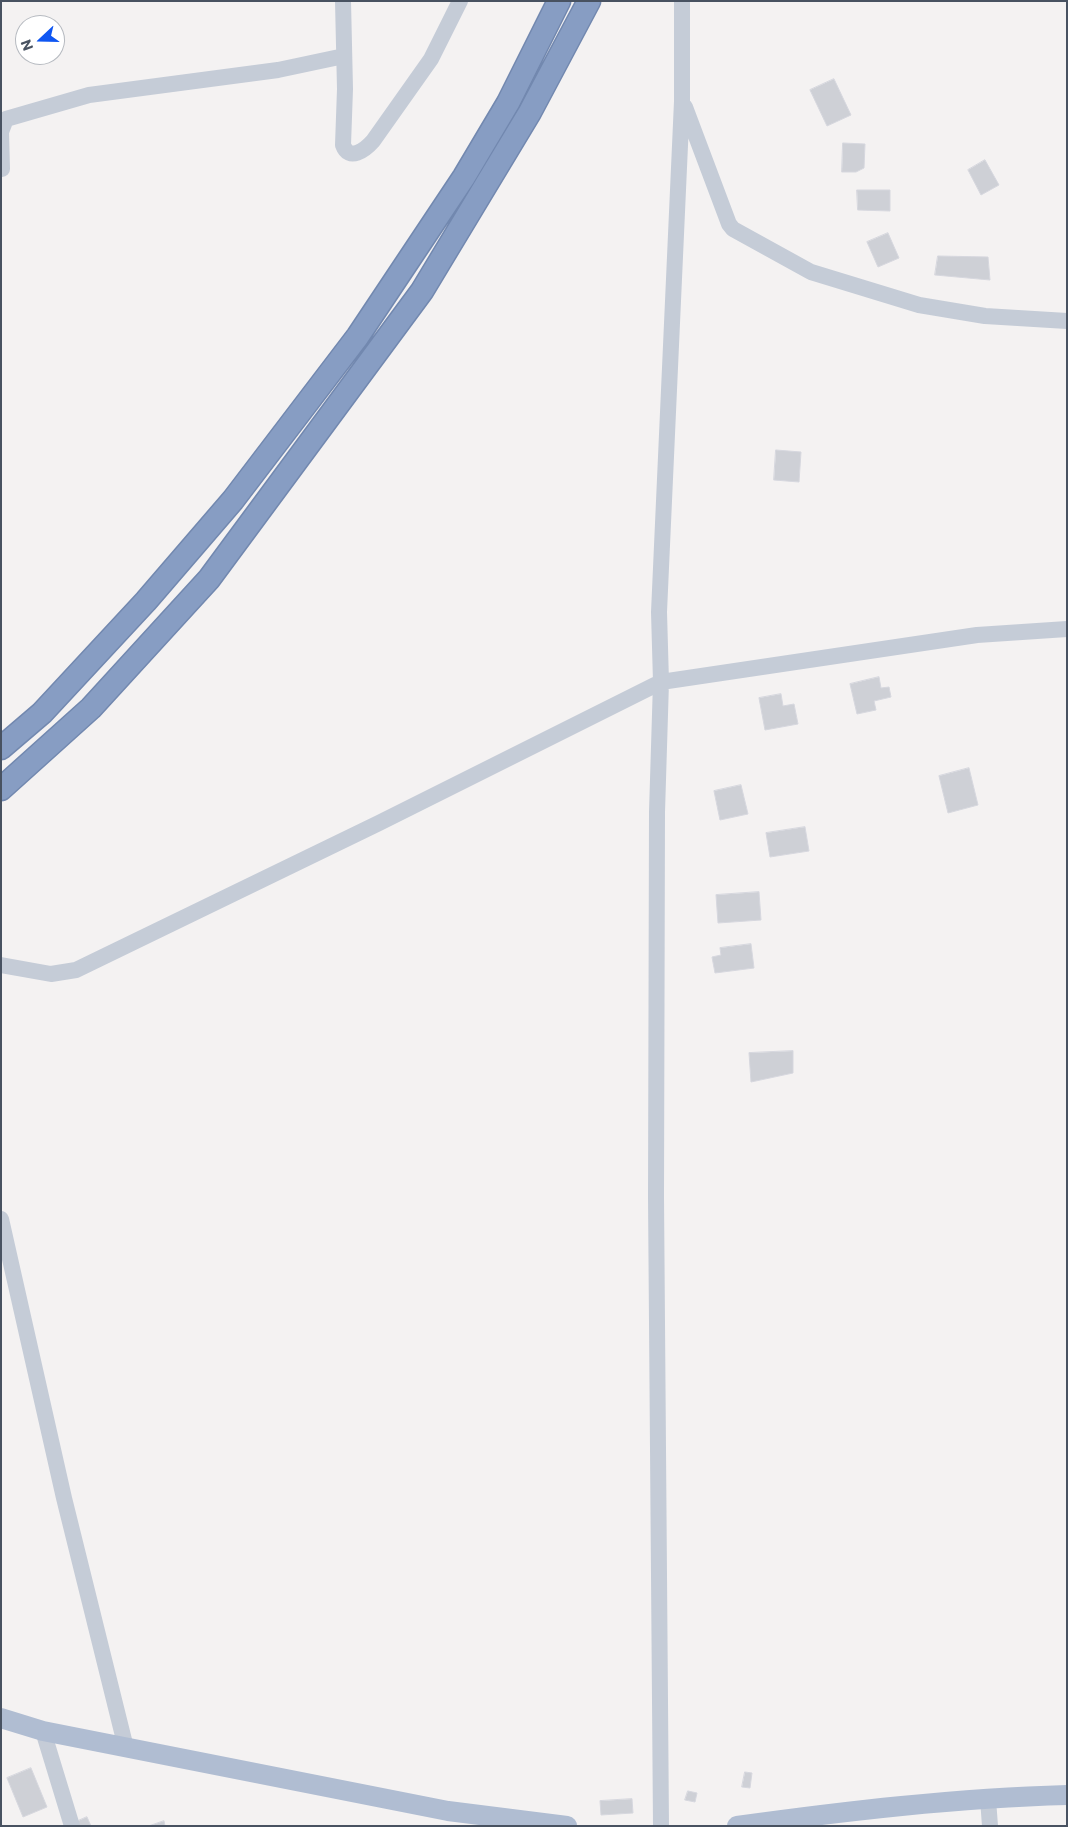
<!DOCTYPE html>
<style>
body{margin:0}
#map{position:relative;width:1068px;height:1827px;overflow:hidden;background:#f4f2f2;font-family:Commissioner,sans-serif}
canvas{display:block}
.frame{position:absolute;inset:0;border:2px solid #485261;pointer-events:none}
.north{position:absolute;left:15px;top:15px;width:50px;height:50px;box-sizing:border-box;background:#fff;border:1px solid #b6bac0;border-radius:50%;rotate:249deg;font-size:14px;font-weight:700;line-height:20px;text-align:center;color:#485261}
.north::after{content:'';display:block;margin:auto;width:18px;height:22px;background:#0f56f2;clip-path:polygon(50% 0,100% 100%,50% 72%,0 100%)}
</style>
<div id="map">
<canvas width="1068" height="1827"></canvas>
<div class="frame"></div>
<div class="north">N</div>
</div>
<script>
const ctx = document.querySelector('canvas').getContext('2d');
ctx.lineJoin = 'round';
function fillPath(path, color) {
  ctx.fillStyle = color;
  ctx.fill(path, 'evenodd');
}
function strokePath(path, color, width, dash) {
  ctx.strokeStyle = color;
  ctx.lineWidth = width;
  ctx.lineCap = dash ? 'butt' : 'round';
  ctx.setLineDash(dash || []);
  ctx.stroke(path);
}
const building = new Path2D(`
 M834,79L851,115L827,126L810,90Z
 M843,143L865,144L864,168L856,172H842Z
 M985,160L999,185L981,195L968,170Z
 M857,190H890V211L858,210Z
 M888,233L899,258L878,267L867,242Z
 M938,256L988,257L990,280L935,275Z
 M776,450L801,452L799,482L774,480Z
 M879,677L881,688L889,687L891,697L874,701L876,710L857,714L850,684Z
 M781,694L783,706L794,704L798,724L765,730L759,698Z
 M969,768L978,805L948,813L939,776Z
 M741,785L748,814L720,820L714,791Z
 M805,827L809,851L770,857L766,833Z
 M759,892L761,920L718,923L716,895Z
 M751,944L754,968L715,973L712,957L721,955L720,948Z
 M793,1051V1073L751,1082L749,1053Z
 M31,1768L47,1807L23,1817L7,1778Z
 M745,1772L752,1773L750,1788L742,1787Z
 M688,1791L697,1793L695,1802L685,1800Z
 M632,1799L633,1813L601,1815L600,1801Z
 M87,1817L91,1826H79L78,1821Z
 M164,1821L165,1826H149Z`);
fillPath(building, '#ced0d6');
strokePath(building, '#d6d7de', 1);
const highway = new Path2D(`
 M1,748L42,713L146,601L233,500L358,336L464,177L508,103L559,1
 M1,789L91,708L209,579L422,291L530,112L589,1`);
strokePath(highway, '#7288af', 25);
strokePath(new Path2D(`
 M343,1L345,89L343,145C349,162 365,150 373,141L431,59L460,1
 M685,107L729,224L733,229L811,272L919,305L985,316L1067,321
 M2,169L1,132L6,119L89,95L278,70L344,56
 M1,965L51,974L76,970L379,823L661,682L977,635L1067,629
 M1,1219L64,1498L126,1748
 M43,1731L72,1826
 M988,1799L990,1826
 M661,1826L656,1197L657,812L661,682L659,612L682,101V1`), '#c5ccd7', 16);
strokePath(new Path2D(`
 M1,1718L43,1731L448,1811L567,1826
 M737,1826C846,1811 957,1798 1067,1795`), '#b0bdd2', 20);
strokePath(highway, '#879dc3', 22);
</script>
